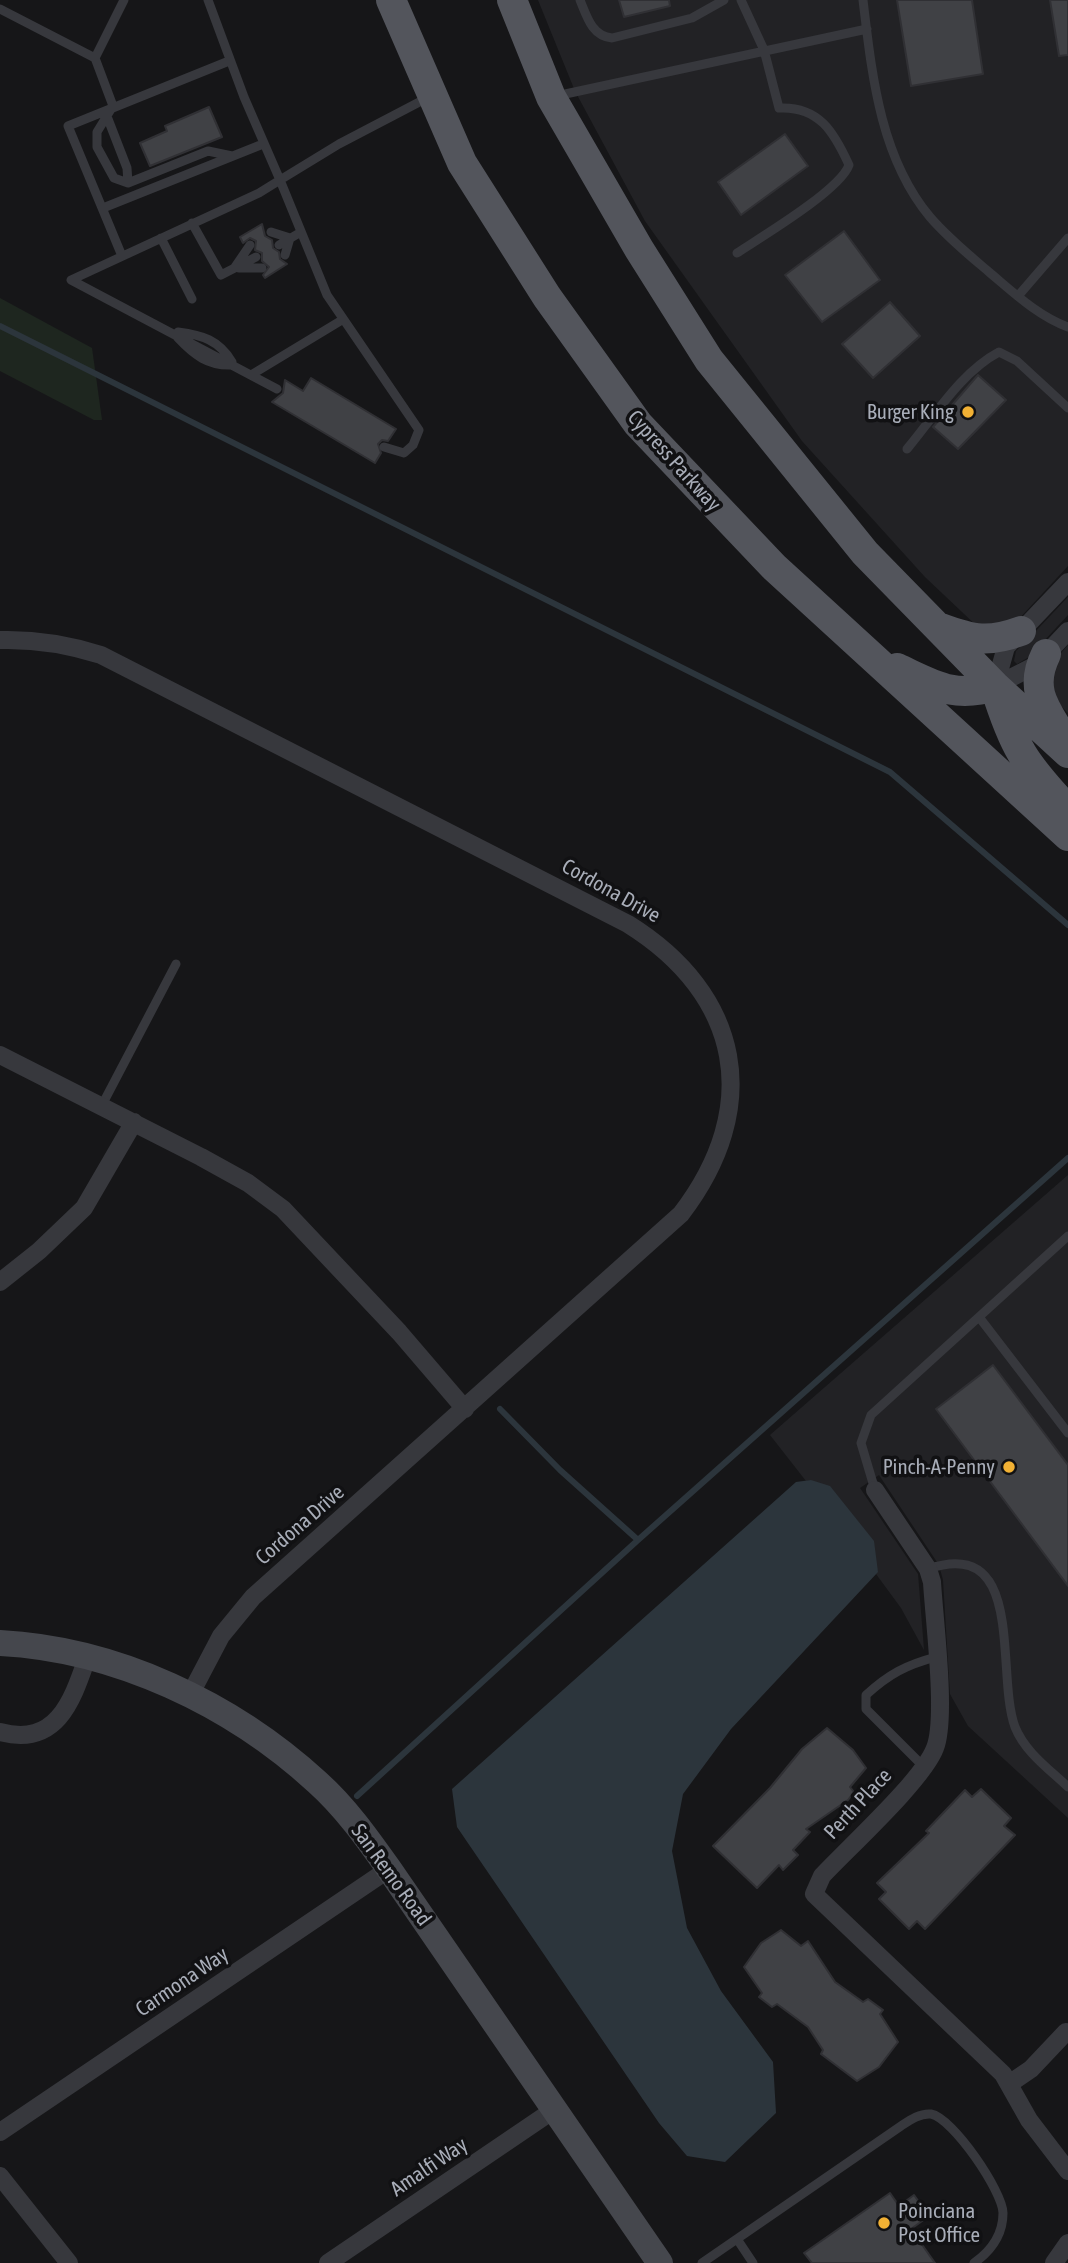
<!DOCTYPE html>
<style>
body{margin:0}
canvas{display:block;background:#161618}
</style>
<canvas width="1068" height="2263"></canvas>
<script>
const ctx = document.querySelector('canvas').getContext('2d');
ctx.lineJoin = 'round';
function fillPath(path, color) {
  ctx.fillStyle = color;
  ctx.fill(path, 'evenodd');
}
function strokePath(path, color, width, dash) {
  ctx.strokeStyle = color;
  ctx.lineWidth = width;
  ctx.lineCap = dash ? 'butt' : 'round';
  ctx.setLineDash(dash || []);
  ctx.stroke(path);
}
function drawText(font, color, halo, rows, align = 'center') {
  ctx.font = font + ' "Asap Condensed",sans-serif';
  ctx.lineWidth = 7;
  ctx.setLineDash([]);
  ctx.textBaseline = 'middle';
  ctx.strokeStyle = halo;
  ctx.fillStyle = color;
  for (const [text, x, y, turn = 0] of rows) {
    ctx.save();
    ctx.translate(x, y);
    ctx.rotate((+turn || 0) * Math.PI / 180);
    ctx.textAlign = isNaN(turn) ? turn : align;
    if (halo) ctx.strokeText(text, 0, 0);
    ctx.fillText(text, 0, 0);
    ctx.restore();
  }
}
fillPath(new Path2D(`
 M538,0H1068V566L1016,622L980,629L925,577L802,441L645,221L575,91Z
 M1068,597V615L1029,657L1017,664L1014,661L1016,651L1027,640L1035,637L1034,633Z
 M1068,645V713L1054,699L1050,690L1055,660Z
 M1068,1175V1818L968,1726L950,1694L943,1580L939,1565L879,1475L860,1488L918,1574L924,1650L901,1608L876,1574L878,1571L811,1480L806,1481L770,1435Z`), '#222225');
fillPath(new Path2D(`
 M0,298L92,348L102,420H94L0,371Z`), '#1e261f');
fillPath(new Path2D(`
 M811,1480L830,1486L874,1541L878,1572L731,1729L683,1794L672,1851L687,1928L721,1991L773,2062L776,2113L725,2162L687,2156L659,2123L457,1827L452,1789L796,1482Z`), '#2c353c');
strokePath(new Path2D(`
 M0,326L890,772L1068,925
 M500,1409L560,1470L638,1540
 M357,1796L638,1540L1068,1158`), '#2c353c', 6);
const building = new Path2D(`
 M619,0H669L670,6L624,17Z
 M897,0H972L983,74L911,86Z
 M1050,0H1068V55L1059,56Z
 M209,107L222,137L150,166L140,143L167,131L165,126Z
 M785,134L808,166L741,215L718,182Z
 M262,224L265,236L272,240L273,248L279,252L280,259L287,264L265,278L263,275L269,267L262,261V253L255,250L256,241L250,238L243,243L240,237Z
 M844,231L880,280L822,322L785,275Z
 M890,302L920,336L873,378L842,344Z
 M978,375L1006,400L958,449L933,427Z
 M311,378L396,429L388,441L382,440L378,444L381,453L375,463L272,402L283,393L285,380L303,391Z
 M993,1365L1068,1465V1586L936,1409Z
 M827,1728L853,1750L866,1768L850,1787L854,1792L848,1800L806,1829L810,1832L793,1850L798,1855L783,1870L779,1865L757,1888L713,1846L770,1788L802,1749Z
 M981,1789L1011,1818L1004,1826L1015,1835L925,1929L917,1921L909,1929L879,1899L886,1892L877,1883L929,1833L926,1831L965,1790L972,1797Z
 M781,1930L801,1946L808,1941L835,1982L863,2002L868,1999L883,2010L880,2014L898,2042L879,2067L857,2081L821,2054L823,2050L808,2027L777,2004L772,2007L759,1997L762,1993L744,1967L761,1943Z
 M890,2193L899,2206L914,2195L929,2216L911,2229L935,2263H812L804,2253Z`);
fillPath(building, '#404145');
strokePath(building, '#303034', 2);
strokePath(new Path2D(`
 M208,0L244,97L280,180L339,144L427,98
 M580,0C587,17 592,36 612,38L692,18L724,0
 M863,0C872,75 880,157 930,217C948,238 969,255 989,272C1014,293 1038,316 1068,327
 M0,9L95,58L113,106L97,132V147L114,178L128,183L208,151L232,156
 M95,58L124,0
 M556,96L867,29
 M108,119L127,168L128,183
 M103,208L263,144
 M192,223L221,275L256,257
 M271,232L290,238
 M161,238L192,299
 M279,245L301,232
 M737,253C763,236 840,190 849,165C834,132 819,106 779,108L764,50L741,0
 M285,255L290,238
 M122,256L68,126L229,61
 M235,267L250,245
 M239,268H262
 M1018,296L1068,238
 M178,332C202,335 219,340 232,362
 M178,338C194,355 208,366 232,365
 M251,375L342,320
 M277,389L71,280L259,193L280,180L327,295L419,430L413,445L404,453L384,447
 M907,449C934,417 961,372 999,352L1017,361L1068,408
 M101,1107L176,964
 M979,1317L1068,1433
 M875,1490L861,1443L871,1415L1068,1236
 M928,1569C1027,1535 995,1673 1015,1727C1025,1752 1049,1769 1068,1787
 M923,1766L866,1709V1695C889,1674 906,1665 936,1657
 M737,2239L753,2263
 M702,2263L901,2126C910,2120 920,2113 931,2114C953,2118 1003,2192 1003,2213C1003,2235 991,2251 974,2263`), '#37383d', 9);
strokePath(new Path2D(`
 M0,640C36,639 67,644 101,655L628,924C742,995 763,1107 681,1214L253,1597L221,1636L190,1695
 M995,686L1006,647L1068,582
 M995,686L1036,665L1068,631
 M0,1055L201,1157L248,1183L283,1209L399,1332L465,1409
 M0,1282L39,1251L84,1208L134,1122
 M875,1490L928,1569L932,1582C934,1618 947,1718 935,1748C923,1780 849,1847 822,1876L814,1894L1003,2074L1029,2120L1068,2171
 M0,1732C57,1747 72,1701 87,1658
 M1009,2084L1031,2069L1066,2032
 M0,2132L389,1869
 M0,2176L69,2263
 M328,2263L555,2109
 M1054,2263L1068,2243`), '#37383d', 18);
strokePath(new Path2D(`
 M0,1643C116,1649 232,1704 317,1782C345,1807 367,1838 389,1869L660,2263`), '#45474d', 26);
strokePath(new Path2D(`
 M391,0L462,163L547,297L638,424L774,567L1068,836
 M512,0L551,97L639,249L709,360L865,553L995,686L1068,753
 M941,628C974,640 988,643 1021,631
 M1046,654C1029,688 1044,707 1062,736
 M897,668C934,685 954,699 995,686
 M995,687C1014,748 1024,763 1068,810`), '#53555c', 30);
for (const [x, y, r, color] of [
 [968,412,7,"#f2b134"],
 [1009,1467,7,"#f2b134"],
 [884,2223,7,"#f2b134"]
]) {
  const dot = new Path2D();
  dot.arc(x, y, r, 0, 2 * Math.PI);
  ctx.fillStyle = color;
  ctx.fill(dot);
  strokePath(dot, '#111113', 2.5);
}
drawText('21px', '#a8adb8', '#111113', [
 ["Burger King",954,412],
 ["Pinch-A-Penny",995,1467],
 ["Poinciana",898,2211,"left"],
 ["Post Office",898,2235,"left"]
], 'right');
drawText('21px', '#a8adb8', '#111113', [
 ["Cypress Parkway",674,461,48],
 ["Cordona Drive",611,891,29],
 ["Cordona Drive",300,1525,-41],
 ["Perth Place",858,1804,-47],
 ["San Remo Road",391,1875,54],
 ["Carmona Way",182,1982,-34],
 ["Amalfi Way",429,2167,-34]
]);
</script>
